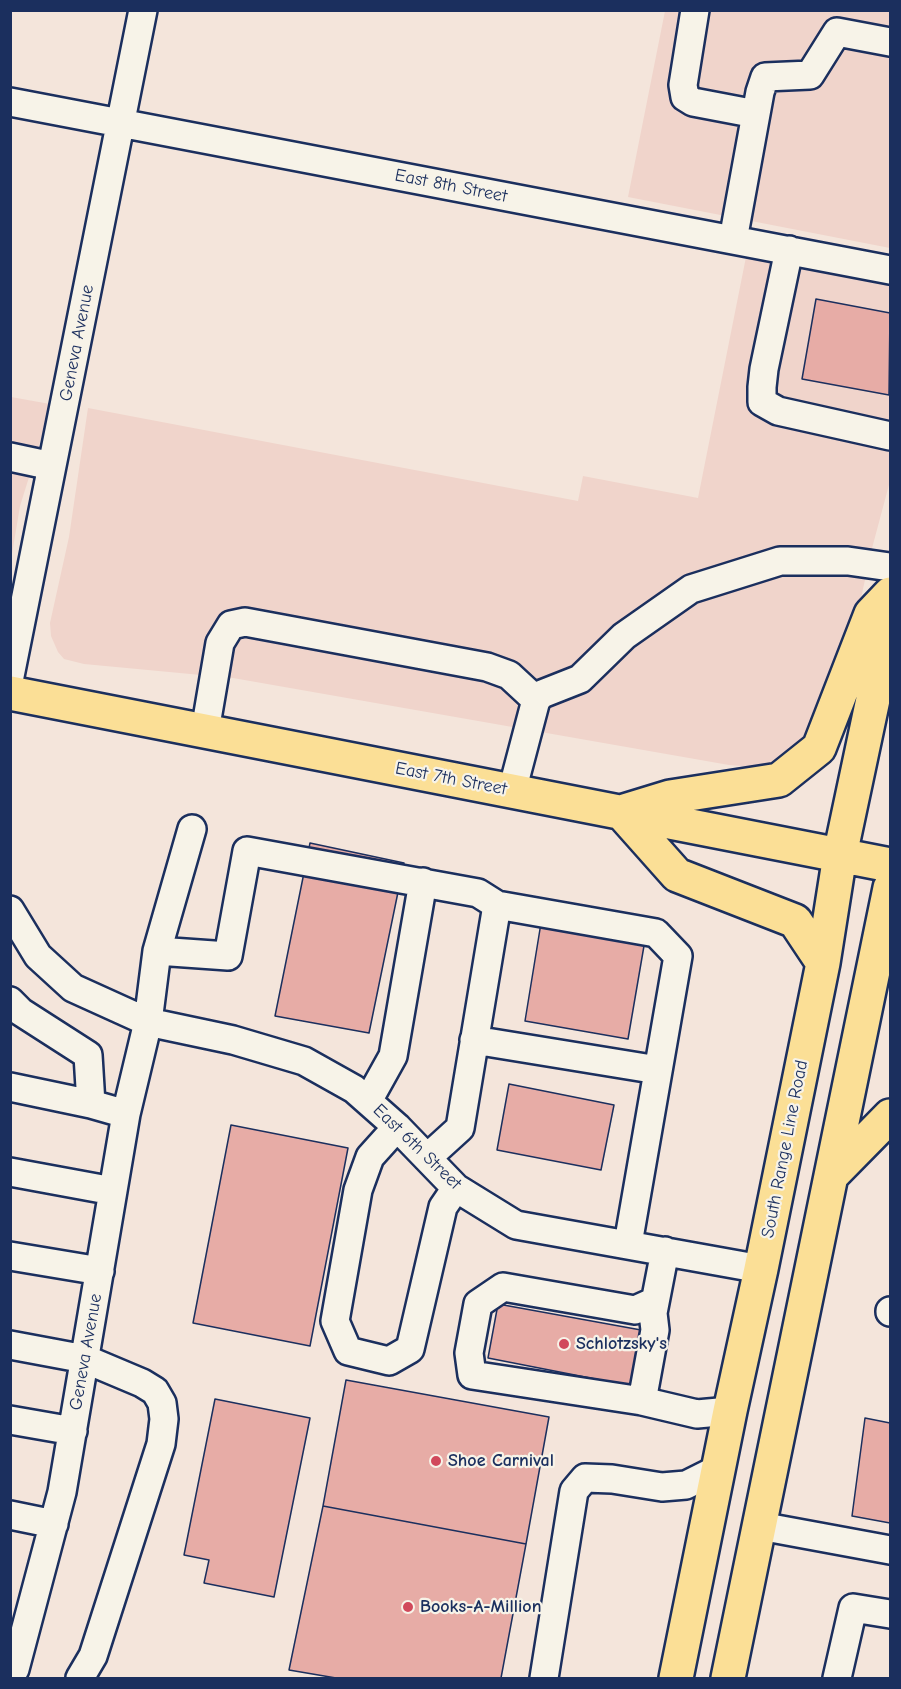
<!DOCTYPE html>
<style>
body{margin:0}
#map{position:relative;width:901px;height:1689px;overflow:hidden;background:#f4e5db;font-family:"Comic Neue",sans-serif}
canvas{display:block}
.frame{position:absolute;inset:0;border:12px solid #1b2f5e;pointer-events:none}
</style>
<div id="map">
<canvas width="901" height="1689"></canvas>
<div class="frame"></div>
</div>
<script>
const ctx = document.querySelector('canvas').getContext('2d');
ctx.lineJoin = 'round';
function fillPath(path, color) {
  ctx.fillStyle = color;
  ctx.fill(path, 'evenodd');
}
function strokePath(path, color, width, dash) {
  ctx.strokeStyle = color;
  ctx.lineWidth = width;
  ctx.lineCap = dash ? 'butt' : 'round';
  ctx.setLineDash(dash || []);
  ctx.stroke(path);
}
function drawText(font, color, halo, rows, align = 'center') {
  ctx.font = font + ' "Comic Neue",sans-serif';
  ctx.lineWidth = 4.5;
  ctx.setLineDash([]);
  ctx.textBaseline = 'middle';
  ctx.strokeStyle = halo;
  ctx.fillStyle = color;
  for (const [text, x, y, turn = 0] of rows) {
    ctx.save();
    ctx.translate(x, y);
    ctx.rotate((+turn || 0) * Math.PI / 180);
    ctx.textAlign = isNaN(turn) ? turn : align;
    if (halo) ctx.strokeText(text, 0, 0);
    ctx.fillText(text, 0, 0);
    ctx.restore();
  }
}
fillPath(new Path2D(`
 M665,11H890V248L628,197Z
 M746,257L890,285V481L871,552L860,603L811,731L803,743L780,761L767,766L754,767L729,765L233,678L84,664L64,659L58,652L51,636L50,623L69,537L88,408L578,501L583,476L698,498Z
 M11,397L50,404L45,426L20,506L11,560Z`), '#f0d4cb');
const building = new Path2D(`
 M816,299L890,313L889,395L802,379Z
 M310,843L404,863L369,1033L275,1016Z
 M541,923L645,940L628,1039L525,1021Z
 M509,1084L614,1105L601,1170L497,1150Z
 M231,1125L348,1148L310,1346L193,1323Z
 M498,1304L641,1330L631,1386L488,1358Z
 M346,1380L549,1417L526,1544L323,1506Z
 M215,1399L310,1418L274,1597L204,1583L209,1560L184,1555Z
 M865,1418L890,1423V1523L852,1516Z
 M323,1506L526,1544L501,1678H336L289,1670Z`);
fillPath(building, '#e7aca6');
strokePath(building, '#1b2f5e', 1.5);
const minor = new Path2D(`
 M695,10L683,85L685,97L693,102L756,114
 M10,102L890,270
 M733,240L760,92L765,77L810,75L837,32L890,42
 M789,250L764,369L762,387V402L778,411L890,436
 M10,457L52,466
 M10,676L143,10
 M205,731L220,643L231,625L245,622L487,667L509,675L536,700
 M512,791L536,700L542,694L580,679L624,636L691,589L780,561H848L890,567
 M10,910L38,956L73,988L148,1022L233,1040L304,1061L354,1089L397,1127L456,1188L516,1225L761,1269
 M157,951L228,956L247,851L478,893L497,905
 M10,1001L21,1012L88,1055L91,1104L126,1114
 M474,1040L658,1070
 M10,1087L91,1104
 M368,1101L393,1056L423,882
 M397,1127L370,1157L358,1190L335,1321L348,1351L389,1361L410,1349L443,1207L456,1188
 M427,1158L460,1128L497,905L656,933L678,956L628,1244
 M10,1172L113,1191
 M10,1256L100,1271
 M655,1301L635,1310L503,1287L478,1304L469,1353L472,1375L642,1401L655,1330L653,1313L665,1251
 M890,1311V1312
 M10,1345L85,1359L142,1383L155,1391L162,1403L164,1419L161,1444L93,1656L80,1678
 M642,1401L697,1414L730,1411
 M10,1420L73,1431
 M10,1515L54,1524
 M760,1526L890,1550
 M10,1678L15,1669L62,1492L126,1114L148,1022L157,951L192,829
 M544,1678L574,1491L585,1478L612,1479L662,1487L686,1485L720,1468
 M837,1678L853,1608L890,1614`);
const major = new Path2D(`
 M10,693L890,865
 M823,963L795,921L677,875L621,812L670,797L779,780L819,748L871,614L890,594
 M832,1175L890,1116
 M676,1678L730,1411L761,1269L823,963L840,855L890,619
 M728,1678L890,888`);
strokePath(minor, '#1b2f5e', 32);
strokePath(major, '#1b2f5e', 38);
strokePath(minor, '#f7f3e8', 27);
strokePath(major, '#fbdf96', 33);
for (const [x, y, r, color] of [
 [564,1344,6,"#d1495b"],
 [436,1461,6,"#d1495b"],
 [408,1607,6,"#d1495b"]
]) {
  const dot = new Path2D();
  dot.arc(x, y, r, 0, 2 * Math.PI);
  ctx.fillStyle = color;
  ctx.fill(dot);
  strokePath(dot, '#f7f3e8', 2);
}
drawText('18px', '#1b2f5e', '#f7f3e8', [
 ["East 8th Street",451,186,11],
 ["Geneva Avenue",77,343,-79],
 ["East 7th Street",451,779,11],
 ["East 6th Street",417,1147,44],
 ["South Range Line Road",785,1149,-79],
 ["Geneva Avenue",86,1352,-80]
]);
drawText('bold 18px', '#1b2f5e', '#f7f3e8', [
 ["Schlotzsky's",576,1344],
 ["Shoe Carnival",448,1461],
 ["Books-A-Million",420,1607]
], 'left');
</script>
